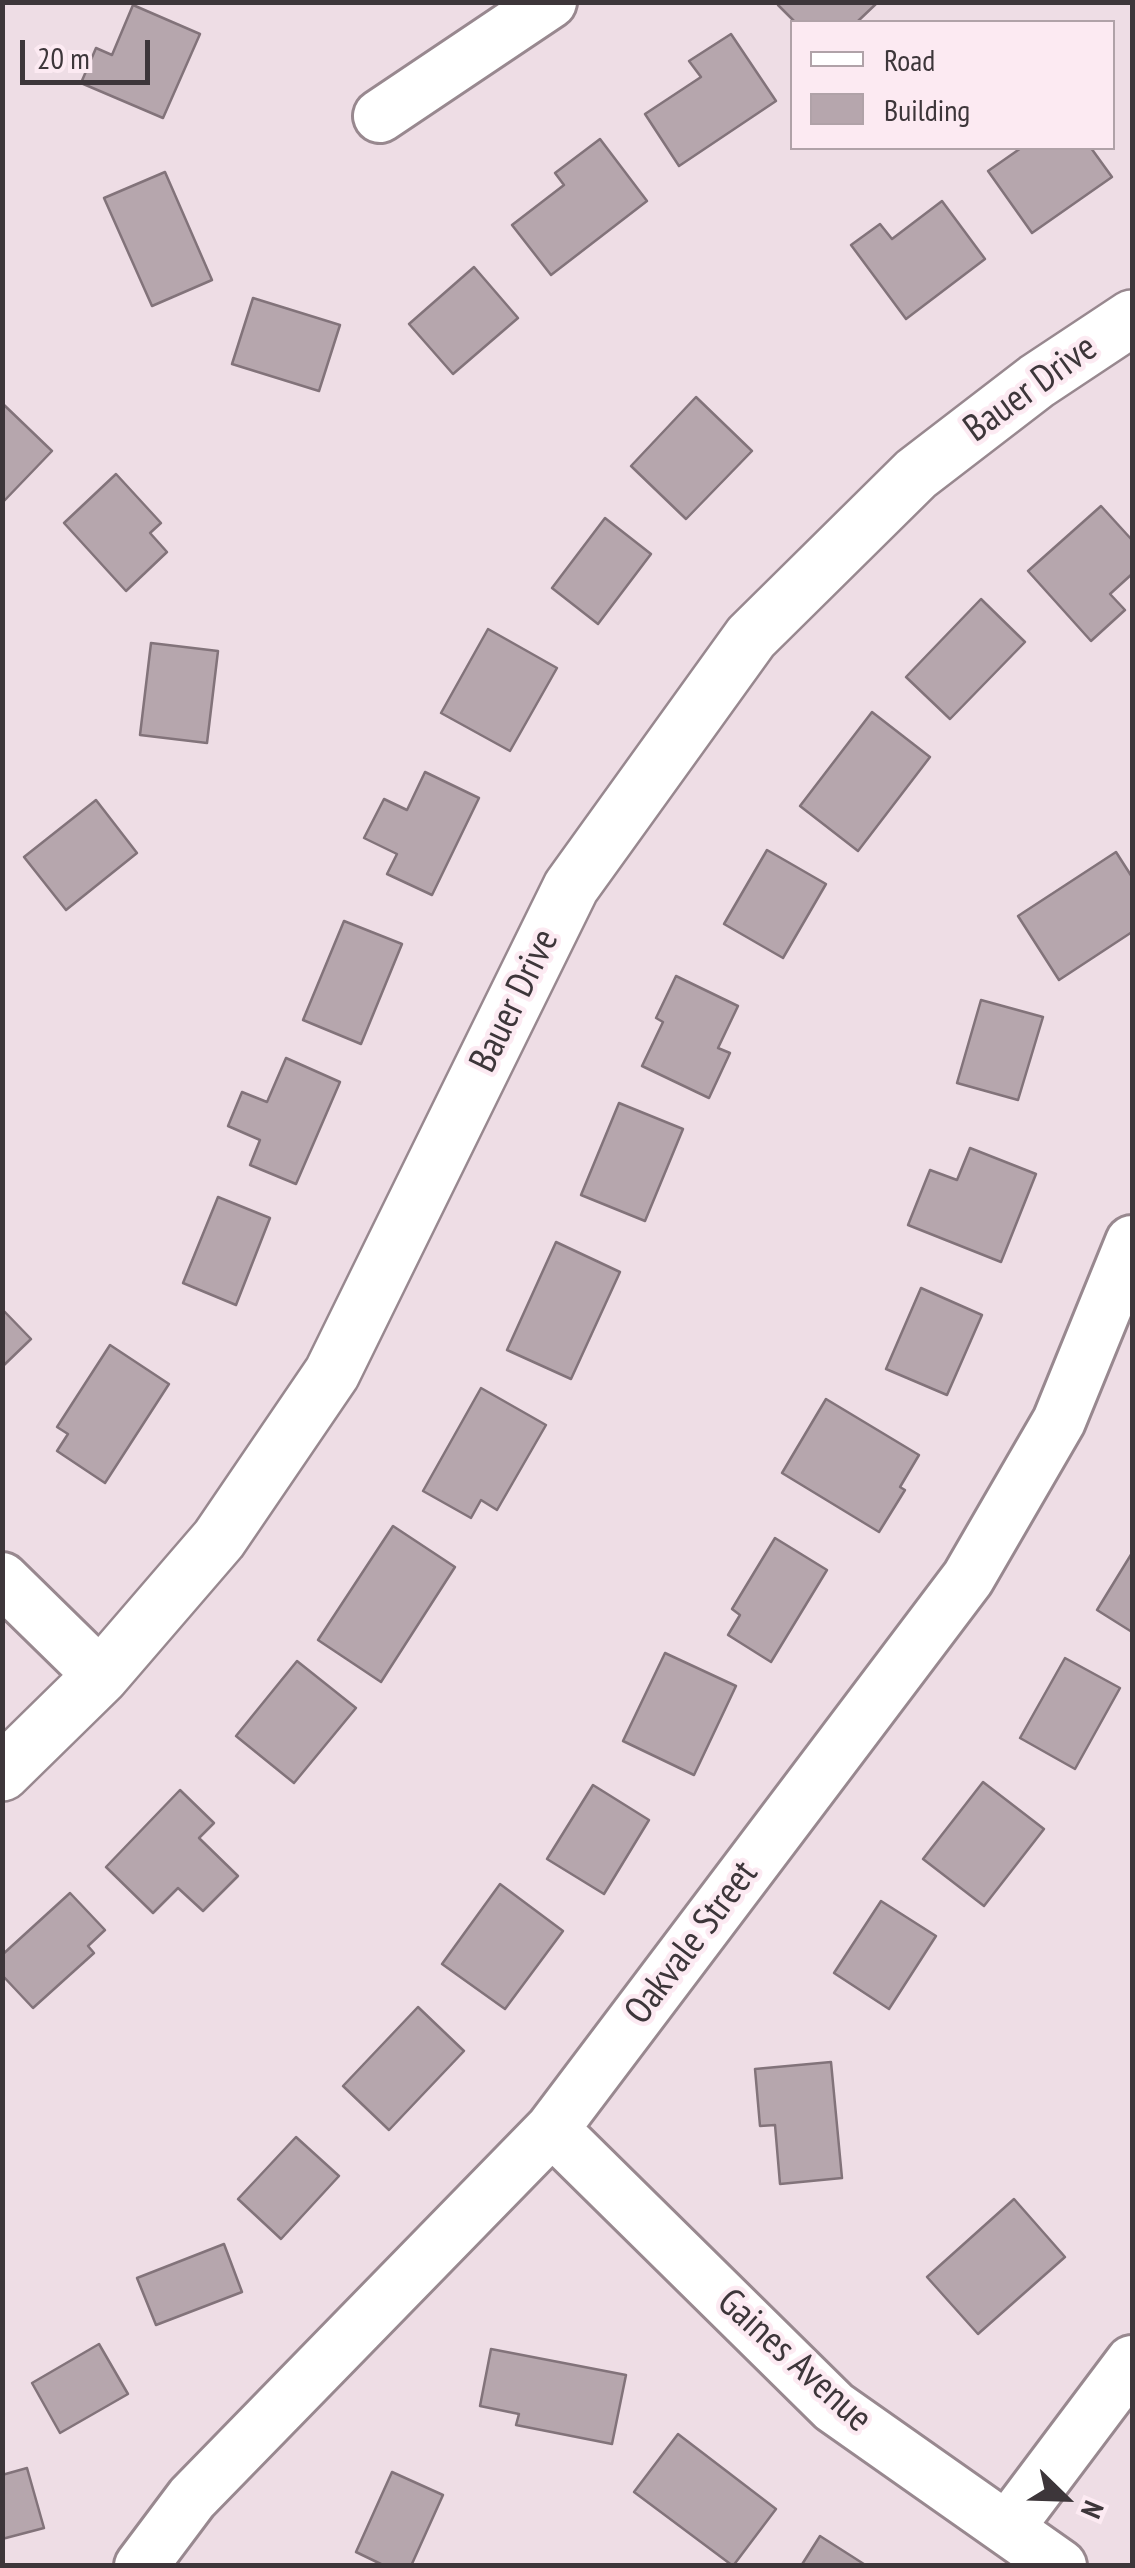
<!DOCTYPE html>
<style>
body{margin:0}
#map{position:relative;width:1135px;height:2568px;overflow:hidden;background:#eedde5;font-family:"PT Sans Narrow",sans-serif}
canvas{display:block}
.frame{position:absolute;inset:0;border:5px solid #3d363a;pointer-events:none}
.legend{position:absolute;left:790px;top:20px;width:325px;height:130px;box-sizing:border-box;background:#fceaf2;border:2px solid #b0a2a8;margin:0;padding:12px 18px;list-style:none;font-size:30px;color:#3d363a}
.legend li{display:flex;align-items:center;gap:20px;height:50px}
.legend b{width:50px;border:2px solid #b0a2a8}
.north{position:absolute;left:1015px;top:2448px;width:100px;height:100px;-webkit-text-stroke:8px #fceaf2;paint-order:stroke;rotate:113deg;font-size:28px;font-weight:700;line-height:40px;text-align:center;color:#3d363a}
.north::after{content:'';display:block;margin:auto;width:35px;height:45px;background:#3d363a;clip-path:polygon(50% 0,100% 100%,50% 72%,0 100%)}
.scale{position:absolute;left:20px;top:40px;width:130px;height:45px;box-sizing:border-box;border:5px solid #3d363a;border-top:0;padding-left:12px;font-size:30px;line-height:35px;white-space:nowrap;color:#3d363a;-webkit-text-stroke:8px #fceaf2;paint-order:stroke}
</style>
<div id="map">
<canvas width="1135" height="2568"></canvas>
<div class="frame"></div>
<ul class="legend">
<li><b style="height:12px;background:#fff"></b>Road</li>
<li><b style="height:28px;background:#b6a6ad"></b>Building</li>
</ul>
<div class="north">N</div>
<div class="scale">20 m</div>
</div>
<script>
const ctx = document.querySelector('canvas').getContext('2d');
ctx.lineJoin = 'round';
function fillPath(path, color) {
  ctx.fillStyle = color;
  ctx.fill(path, 'evenodd');
}
function strokePath(path, color, width, dash) {
  ctx.strokeStyle = color;
  ctx.lineWidth = width;
  ctx.lineCap = dash ? 'butt' : 'round';
  ctx.setLineDash(dash || []);
  ctx.stroke(path);
}
function drawText(font, color, halo, rows, align = 'center') {
  ctx.font = font + ' "PT Sans Narrow",sans-serif';
  ctx.lineWidth = 9;
  ctx.setLineDash([]);
  ctx.textBaseline = 'middle';
  ctx.strokeStyle = halo;
  ctx.fillStyle = color;
  for (const [text, x, y, turn = 0] of rows) {
    ctx.save();
    ctx.translate(x, y);
    ctx.rotate((+turn || 0) * Math.PI / 180);
    ctx.textAlign = isNaN(turn) ? turn : align;
    if (halo) ctx.strokeText(text, 0, 0);
    ctx.fillText(text, 0, 0);
    ctx.restore();
  }
}
const building = new Path2D(`
 M781,2H878L857,22H795L778,5Z
 M133,5L200,34L163,118L81,83L96,48L112,55Z
 M731,34L776,101L679,166L645,114L701,77L689,61Z
 M600,139L647,201L551,275L512,225L564,185L555,173Z
 M1021,148H1091L1112,177L1032,233L988,171Z
 M165,172L212,280L152,306L104,198Z
 M942,201L985,259L906,319L851,245L880,224L892,239Z
 M474,267L518,318L453,374L409,324Z
 M253,298L340,325L319,391L232,364Z
 M696,397L752,451L686,519L631,466Z
 M2,403L52,451L3,502L2,501Z
 M116,474L161,523L150,533L167,552L126,591L64,523Z
 M1101,506L1132,540V574L1110,594L1125,610L1091,641L1028,571Z
 M605,518L651,554L598,624L552,588Z
 M981,599L1025,642L950,719L906,677Z
 M488,629L557,668L510,751L441,713Z
 M151,643L218,651L207,743L140,735Z
 M872,712L930,757L858,851L800,806Z
 M425,772L479,798L432,895L387,874L397,854L364,838L384,799L407,810Z
 M96,800L137,853L66,910L24,857Z
 M767,850L826,884L783,958L724,924Z
 M1116,852L1132,877V932L1059,980L1018,916Z
 M344,921L402,944L361,1044L303,1020Z
 M676,976L738,1006L718,1048L730,1053L709,1098L642,1066L663,1022L656,1018Z
 M981,1000L1043,1017L1018,1100L957,1083Z
 M286,1058L340,1082L296,1184L250,1165L260,1140L228,1126L242,1092L267,1102Z
 M619,1103L683,1129L645,1221L581,1195Z
 M970,1148L1036,1174L1001,1262L908,1225L930,1170L957,1180Z
 M218,1197L270,1218L236,1305L183,1283Z
 M556,1242L620,1272L571,1379L507,1350Z
 M921,1288L982,1315L947,1395L886,1369Z
 M2,1309L31,1339L2,1367Z
 M110,1345L169,1384L105,1483L57,1451L68,1434L57,1427Z
 M481,1388L546,1425L497,1510L481,1500L471,1518L423,1491Z
 M826,1399L919,1455L900,1487L905,1490L879,1532L782,1473Z
 M393,1526L455,1567L381,1682L318,1640Z
 M775,1538L827,1570L771,1662L728,1635L740,1615L732,1609Z
 M1132,1553V1632L1097,1610Z
 M665,1653L736,1686L694,1775L623,1741Z
 M1065,1658L1120,1688L1075,1769L1020,1738Z
 M297,1661L356,1708L294,1783L236,1736Z
 M983,1782L1044,1829L984,1906L923,1859Z
 M593,1785L649,1820L604,1894L547,1859Z
 M180,1790L214,1823L199,1838L238,1876L203,1911L178,1888L153,1913L106,1867Z
 M500,1884L563,1931L505,2009L442,1964Z
 M70,1893L105,1930L88,1946L94,1953L33,2008L2,1975V1955Z
 M881,1901L936,1936L889,2009L834,1973Z
 M418,2007L464,2051L389,2130L343,2086Z
 M831,2062L842,2178L780,2184L775,2125L760,2126L755,2069Z
 M296,2137L339,2176L281,2239L238,2199Z
 M1014,2199L1065,2257L978,2334L927,2277Z
 M224,2244L242,2292L156,2325L137,2278Z
 M99,2344L128,2394L60,2433L32,2383Z
 M491,2349L626,2375L612,2444L516,2425L519,2414L480,2406Z
 M678,2434L776,2509L733,2566L634,2492Z
 M27,2468L44,2528L2,2539V2475Z
 M392,2472L443,2495L411,2566H385L356,2552Z
 M820,2536L867,2566H801Z`);
fillPath(building, '#b6a6ad');
strokePath(building, '#82737a', 2.5);
const street = new Path2D(`
 M380,116L550,2
 M2,1579L101,1676
 M552,2129L834,2407L1060,2566
 M1008,2527L1132,2362
 M141,2566L192,2498L552,2129L968,1578L1059,1421L1132,1242`);
const secondary = new Path2D(`
 M2,1773L101,1676L219,1539L332,1373L571,887L751,637L916,474L1037,381L1132,318`);
strokePath(street, '#98888f', 58);
strokePath(secondary, '#98888f', 60);
strokePath(street, '#fff', 52);
strokePath(secondary, '#fff', 55);
drawText('38px', '#3d363a', '#fceaf2', [
 ["Bauer Drive",1031,389,-36],
 ["Bauer Drive",515,1001,-64],
 ["Oakvale Street",692,1943,-53],
 ["Gaines Avenue",794,2361,42]
]);
</script>
